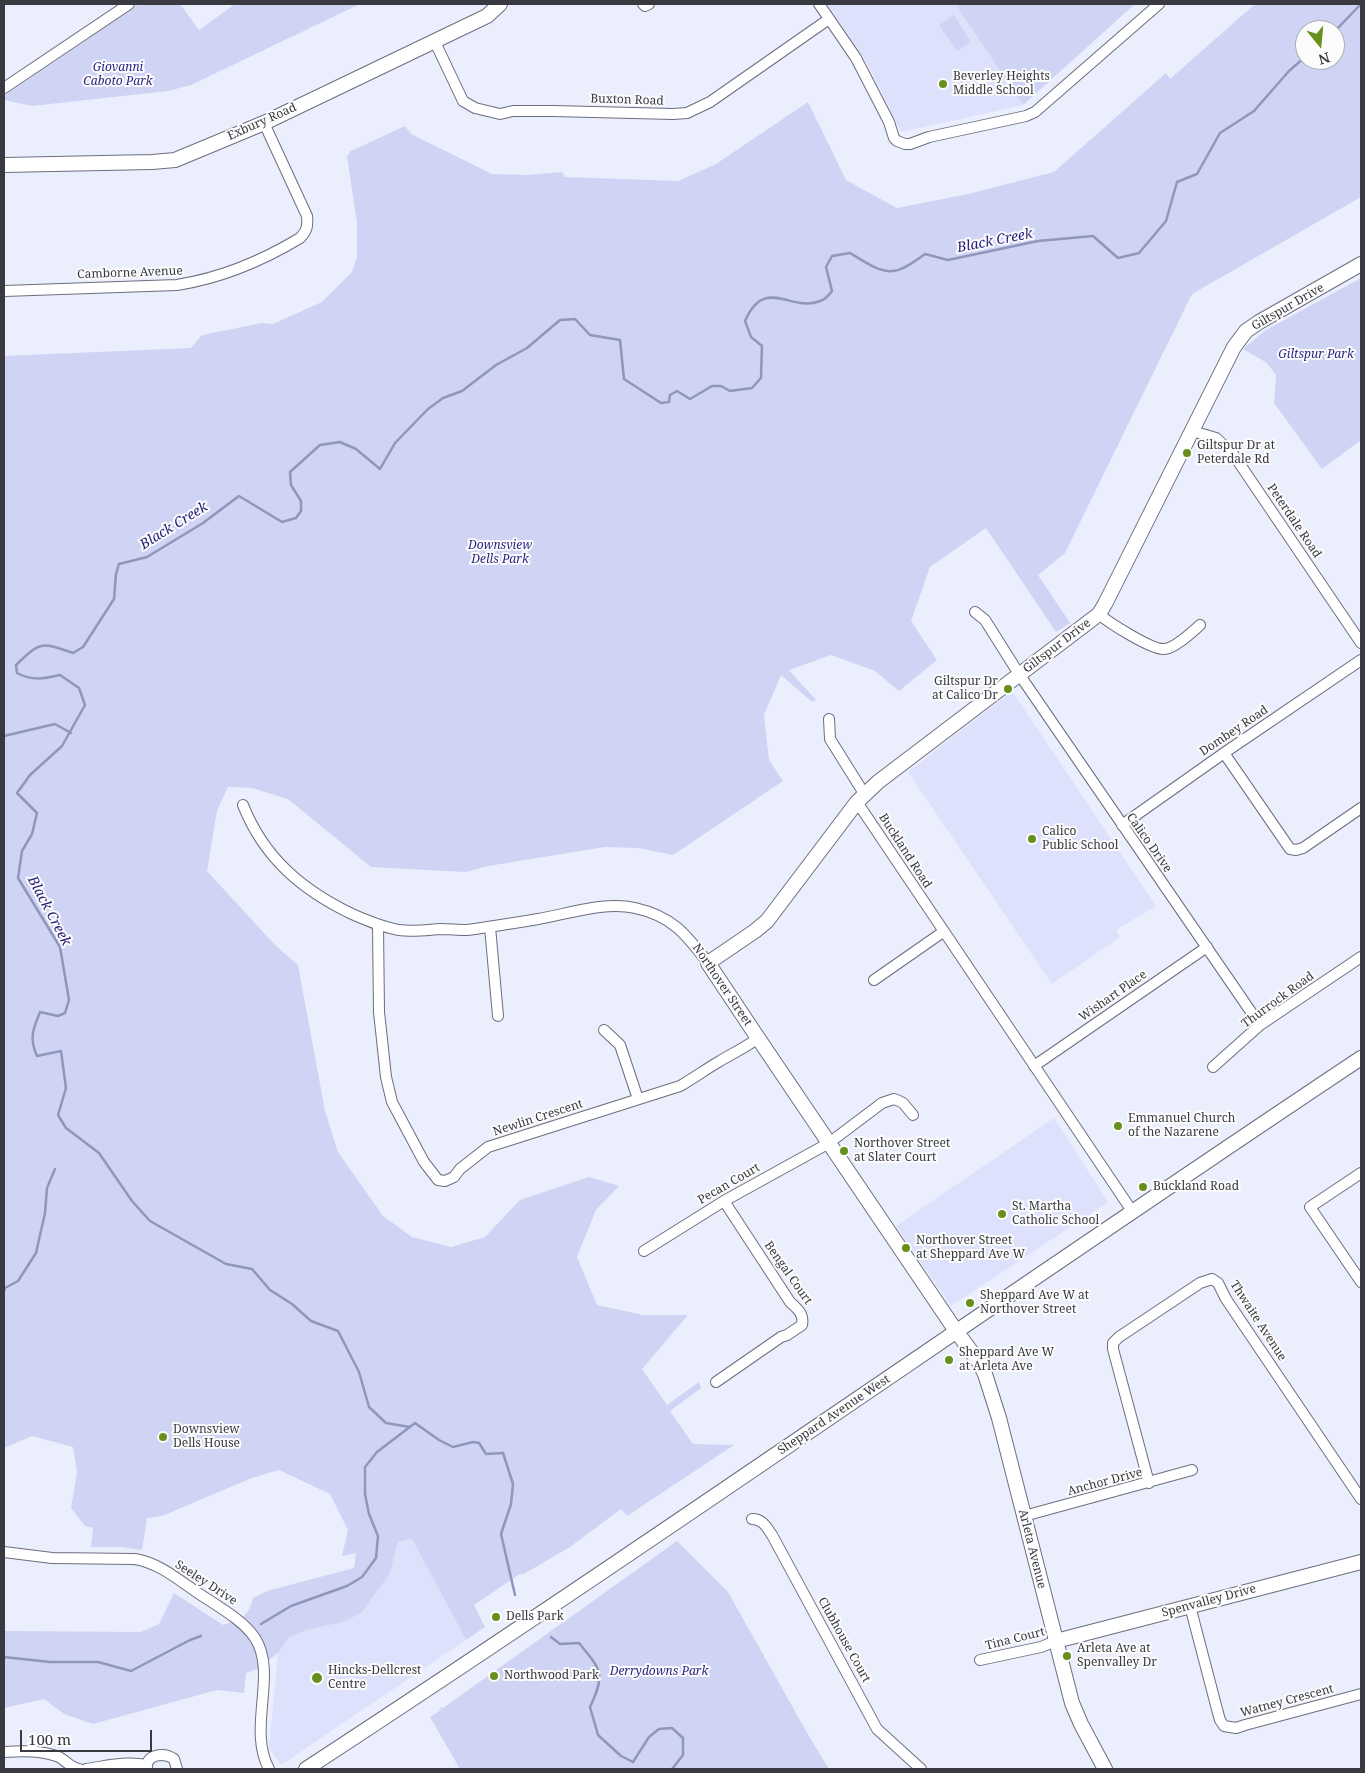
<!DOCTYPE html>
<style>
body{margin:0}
#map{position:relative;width:1365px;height:1773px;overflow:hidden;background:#ebeefd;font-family:"Noto Serif",serif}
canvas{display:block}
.frame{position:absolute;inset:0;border:5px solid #393a41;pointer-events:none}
.north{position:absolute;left:1295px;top:20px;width:50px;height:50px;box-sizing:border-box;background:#fcfcfc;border:1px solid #aeaeb1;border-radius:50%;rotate:163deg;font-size:14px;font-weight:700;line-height:20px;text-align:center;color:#393a41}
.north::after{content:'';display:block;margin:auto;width:18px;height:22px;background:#678f1c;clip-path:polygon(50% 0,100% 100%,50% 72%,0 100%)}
.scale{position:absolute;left:20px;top:1730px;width:132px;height:22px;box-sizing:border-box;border:2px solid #393a41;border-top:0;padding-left:6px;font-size:15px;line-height:18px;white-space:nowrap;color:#393a41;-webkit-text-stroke:4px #fcfcfc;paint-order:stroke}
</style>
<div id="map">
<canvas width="1365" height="1773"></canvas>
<div class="frame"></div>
<div class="north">N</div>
<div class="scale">100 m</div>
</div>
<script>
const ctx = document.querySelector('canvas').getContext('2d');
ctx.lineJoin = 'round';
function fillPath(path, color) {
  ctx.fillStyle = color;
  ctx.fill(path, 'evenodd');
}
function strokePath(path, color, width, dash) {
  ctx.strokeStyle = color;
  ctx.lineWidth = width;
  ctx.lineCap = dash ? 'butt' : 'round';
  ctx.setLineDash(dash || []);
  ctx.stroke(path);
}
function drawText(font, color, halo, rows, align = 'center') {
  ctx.font = font + ' "Noto Serif",serif';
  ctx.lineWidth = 4;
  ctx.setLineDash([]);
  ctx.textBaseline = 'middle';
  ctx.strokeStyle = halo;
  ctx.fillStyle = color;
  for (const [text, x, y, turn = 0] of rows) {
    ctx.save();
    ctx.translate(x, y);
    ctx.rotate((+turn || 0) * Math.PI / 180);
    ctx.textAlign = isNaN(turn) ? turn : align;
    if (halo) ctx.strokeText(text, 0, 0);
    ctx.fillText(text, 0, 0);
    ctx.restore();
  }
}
fillPath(new Path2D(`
 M827,4H955L1023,105L901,132L867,63Z
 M1012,691L1156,906L1116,930L1120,937L1052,984L908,772Z
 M1054,1118L1108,1202L951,1306L896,1226Z
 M412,1539L466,1640L281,1765L269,1748L278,1653L288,1638L306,1630L343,1622L390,1573L398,1542Z`), '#dde1fb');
fillPath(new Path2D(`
 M139,4H180L199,30L235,4H360L191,85L168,91L32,106L4,100V96Z
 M955,4H1135L1023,105Z
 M1255,4H1361V197L1192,294L1065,553L1038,575L1070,623L1056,632L986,528L930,567L911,621L937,660L899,691L875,671L831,655L789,670L816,700L812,702L781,675L764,715L769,760L783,781L673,855L638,848L605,847L488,866L466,872L371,867L288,799L252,788L228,787L217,811L207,871L275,945L298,965L325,1111L338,1152L383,1216L412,1237L451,1247L485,1237L520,1200L589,1177L619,1186L596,1210L577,1257L597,1305L643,1315H688L642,1369L667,1405L699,1382L701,1388L670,1411L693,1444L734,1445L627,1516L621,1509L570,1547L522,1575L520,1574L474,1605L485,1627L466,1640L412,1539L398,1542L390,1573L361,1613L343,1622L306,1630L288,1638L278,1653L258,1669L246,1673L244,1693L217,1690L93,1724L64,1714L44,1699L4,1708V1631L141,1632L159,1624L174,1593L223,1625C240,1619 249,1617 253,1598L267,1591L354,1568L356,1553L342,1556L348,1530L330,1494L279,1470L252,1478L162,1516L147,1518L142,1550L121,1547H91L93,1528L85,1526L71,1508L77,1472L73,1447L32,1436L4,1448V356L191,348L202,335L262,323L273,324L322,302L352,272L357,257V223L347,156L350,154L349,152L405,126L411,134L492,174L528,175L562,172L565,177L678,181L716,164L808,102L846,180L897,208L968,194L1054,172L1166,73L1170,79ZM1305,30H1335V60H1305Z
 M954,15L971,42L957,51L939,25Z
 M1361,278V440L1322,469L1274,403L1276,375L1267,363L1243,349L1266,330Z
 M677,1541L728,1592L810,1738L829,1769H460L430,1717L441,1710L440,1707L443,1708Z`), '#cfd4f4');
strokePath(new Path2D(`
 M1335,31L1361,4
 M4,736L55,724L71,733
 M4,1291L5,1288L18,1281L36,1253L45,1213L47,1188L55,1169
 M410,1427L386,1423L369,1407L359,1372L338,1331L311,1321L292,1304L270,1290L252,1269L226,1264L150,1221L132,1201L99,1153L66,1128L58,1115L66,1088L61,1051L37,1056C29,1038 33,1029 40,1012L58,1016L65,1013L69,1000L60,947L18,878L22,851L32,834L37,813L17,793L30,775L62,746L85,705L79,688L60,675C43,679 32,681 17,673L16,665C41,641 41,642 73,653L83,647L114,599L116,574L119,564L147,557L203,523L239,496L282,522L296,518L301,511V501L291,485L290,472L320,445L340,442L356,449L380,469L395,443L428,409L443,398L462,391L496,365L527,348L560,320L575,319L590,335L620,340L624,379L661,403L669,402L670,395L677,391L690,399L712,386H721L730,391L752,388L761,378L762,346L751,337L745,321C765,275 791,313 820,301C825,300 829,295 832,291L826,267L832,256L850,253C885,274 890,280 925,254L948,260L1038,241L1093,236L1118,258L1139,253L1166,221L1177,182L1197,174L1220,133L1254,111L1289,71L1305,57
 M261,1624L291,1606L347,1586L362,1577L376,1558L378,1536L369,1514L365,1494V1467L377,1452L415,1423L439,1440L453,1447L473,1442L479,1443L486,1454L503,1453L513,1484L511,1504L501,1534L515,1595
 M551,1637L560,1644L579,1643C601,1670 606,1673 590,1707L598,1735L621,1756L633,1762L649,1737L659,1729L672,1728L683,1738V1755L672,1769
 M4,1657L50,1662H98L131,1671L190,1640L201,1636`), '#9096bc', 2.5);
const street = new Path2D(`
 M643,4L645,6L649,4
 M819,4L856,58L889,122L894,138L897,141L905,144H910L929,137L1026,116L1035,112L1159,4
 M435,42L463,101L475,108L500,114L513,111H553L673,114L687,113L710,102L829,19
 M4,88L129,4
 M4,291L177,285C221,278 262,261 300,238C307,231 308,226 307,216L264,123
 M1192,431L1216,438L1233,454L1361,643
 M975,612L985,620L1019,674L1260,1025
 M1099,614C1109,623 1152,650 1164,649C1174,649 1192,632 1200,625
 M829,719L830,739L865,795
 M1224,753L1290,849L1296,850L1303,848L1361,808
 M857,802L1132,1211
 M243,805C264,858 302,890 352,914C368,921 382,927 399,930C412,932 426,930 440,929C449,929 458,930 467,930C490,927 514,923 538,919C568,914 605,901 635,908C672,916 686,934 708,963
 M1122,825L1224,753L1361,660
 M378,926L379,1012L386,1077L392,1102L424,1162L438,1180L445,1181L454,1177L460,1169L488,1147L680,1086C694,1078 706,1069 720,1061C733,1053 745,1048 758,1038
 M490,927L498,1016
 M874,980L943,932
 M604,1030L620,1045L638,1099
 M1034,1066L1207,947
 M1213,1067L1260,1025L1361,957
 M1361,1173L1310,1207L1361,1282
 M644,1251L724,1201L829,1143L882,1103L894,1099L899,1101L903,1103L913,1115
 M716,1382L781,1337L787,1335L802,1325C804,1314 798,1309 790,1302L724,1201
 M1149,1483L1113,1349V1343L1119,1337L1200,1283L1212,1279L1218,1283L1226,1299L1361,1499
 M1024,1516L1192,1470
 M752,1519C763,1519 767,1528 772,1535L877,1729L921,1769
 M4,1552L52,1558L135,1559C160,1563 181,1582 201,1595C219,1607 243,1620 255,1638C278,1674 247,1728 269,1769
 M1190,1606L1218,1713L1220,1720L1224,1726L1236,1728L1245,1725L1361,1694
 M980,1660L1041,1647L1056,1641
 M4,1752C21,1751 42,1750 59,1757C66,1761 71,1768 79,1769
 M86,1769C107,1766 126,1761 147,1765
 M147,1769C145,1754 164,1752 174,1759L177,1769`);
const secondary = new Path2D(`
 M4,165L152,162L175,160L264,123L487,16L500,4
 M1056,1641L1361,1562
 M306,1769C661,1537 1008,1293 1361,1058
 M1105,1769L1081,1724L1072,1703L999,1418L985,1374L979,1362L956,1331L758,1038L708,963L755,931L767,921L857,802L878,782L1099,614L1105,604L1234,347L1246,331L1259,322L1361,264`);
strokePath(street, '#6c6e7e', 12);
strokePath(secondary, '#6c6e7e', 16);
strokePath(street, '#fff', 10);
strokePath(secondary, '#fff', 14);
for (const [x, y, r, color] of [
 [943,84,5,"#678f1c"],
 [1187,453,5,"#678f1c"],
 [1008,689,5,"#678f1c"],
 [1032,839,5,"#678f1c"],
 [1118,1126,5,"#678f1c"],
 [844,1151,5,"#678f1c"],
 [1143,1187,5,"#678f1c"],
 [1002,1214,5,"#678f1c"],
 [906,1248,5,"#678f1c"],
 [970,1303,5,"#678f1c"],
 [949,1360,5,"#678f1c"],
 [163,1437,5,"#678f1c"],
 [496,1617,5,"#678f1c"],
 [1067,1656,5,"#678f1c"],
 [494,1676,5,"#678f1c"],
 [317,1678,6,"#678f1c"]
]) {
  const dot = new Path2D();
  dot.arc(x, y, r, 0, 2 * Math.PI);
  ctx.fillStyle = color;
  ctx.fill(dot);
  strokePath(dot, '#fcfcfc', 2);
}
drawText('italic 12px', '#2a2483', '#fcfcfc', [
 ["Giovanni",118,68],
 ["Caboto Park",118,82],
 ["Giltspur Park",1316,355],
 ["Downsview",500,546],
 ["Dells Park",500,560],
 ["Derrydowns Park",659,1672]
]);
drawText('12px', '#393a41', '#fcfcfc', [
 ["Beverley Heights",953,77],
 ["Middle School",953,91],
 ["Giltspur Dr at",1197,446],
 ["Peterdale Rd",1197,460],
 ["Giltspur Dr",998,682,"right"],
 ["at Calico Dr",998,696,"right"],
 ["Calico",1042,832],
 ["Public School",1042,846],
 ["Emmanuel Church",1128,1119],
 ["of the Nazarene",1128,1133],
 ["Northover Street",854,1144],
 ["at Slater Court",854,1158],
 ["Buckland Road",1153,1187],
 ["St. Martha",1012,1207],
 ["Catholic School",1012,1221],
 ["Northover Street",916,1241],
 ["at Sheppard Ave W",916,1255],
 ["Sheppard Ave W at",980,1296],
 ["Northover Street",980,1310],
 ["Sheppard Ave W",959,1353],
 ["at Arleta Ave",959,1367],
 ["Downsview",173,1430],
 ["Dells House",173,1444],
 ["Dells Park",506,1617],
 ["Arleta Ave at",1077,1649],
 ["Spenvalley Dr",1077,1663],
 ["Hincks-Dellcrest",328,1671],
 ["Centre",328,1685],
 ["Northwood Park",504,1676]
], 'left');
drawText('12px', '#393a41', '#fcfcfc', [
 ["Buxton Road",627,100,2],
 ["Exbury Road",262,122,-24],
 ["Camborne Avenue",130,273,-2],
 ["Giltspur Drive",1288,307,-30],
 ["Peterdale Road",1294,521,56],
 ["Giltspur Drive",1057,646,-37],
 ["Dombey Road",1234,731,-34],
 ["Calico Drive",1149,843,55],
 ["Buckland Road",905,851,57],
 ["Northover Street",722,985,56],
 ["Wishart Place",1113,996,-35],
 ["Thurrock Road",1278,1000,-36],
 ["Newlin Crescent",538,1118,-18],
 ["Pecan Court",729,1184,-30],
 ["Bengal Court",788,1273,55],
 ["Thwaite Avenue",1258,1321,57],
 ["Sheppard Avenue West",834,1415,-34],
 ["Anchor Drive",1105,1482,-15],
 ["Arleta Avenue",1032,1549,76],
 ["Seeley Drive",206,1583,33],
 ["Spenvalley Drive",1209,1601,-15],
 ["Tina Court",1015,1639,-14],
 ["Clubhouse Court",844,1640,61],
 ["Watney Crescent",1287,1701,-15]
]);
drawText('italic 14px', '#261d7d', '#fcfcfc', [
 ["Black Creek",995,241,-11],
 ["Black Creek",174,526,-32],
 ["Black Creek",49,911,62]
]);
</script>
